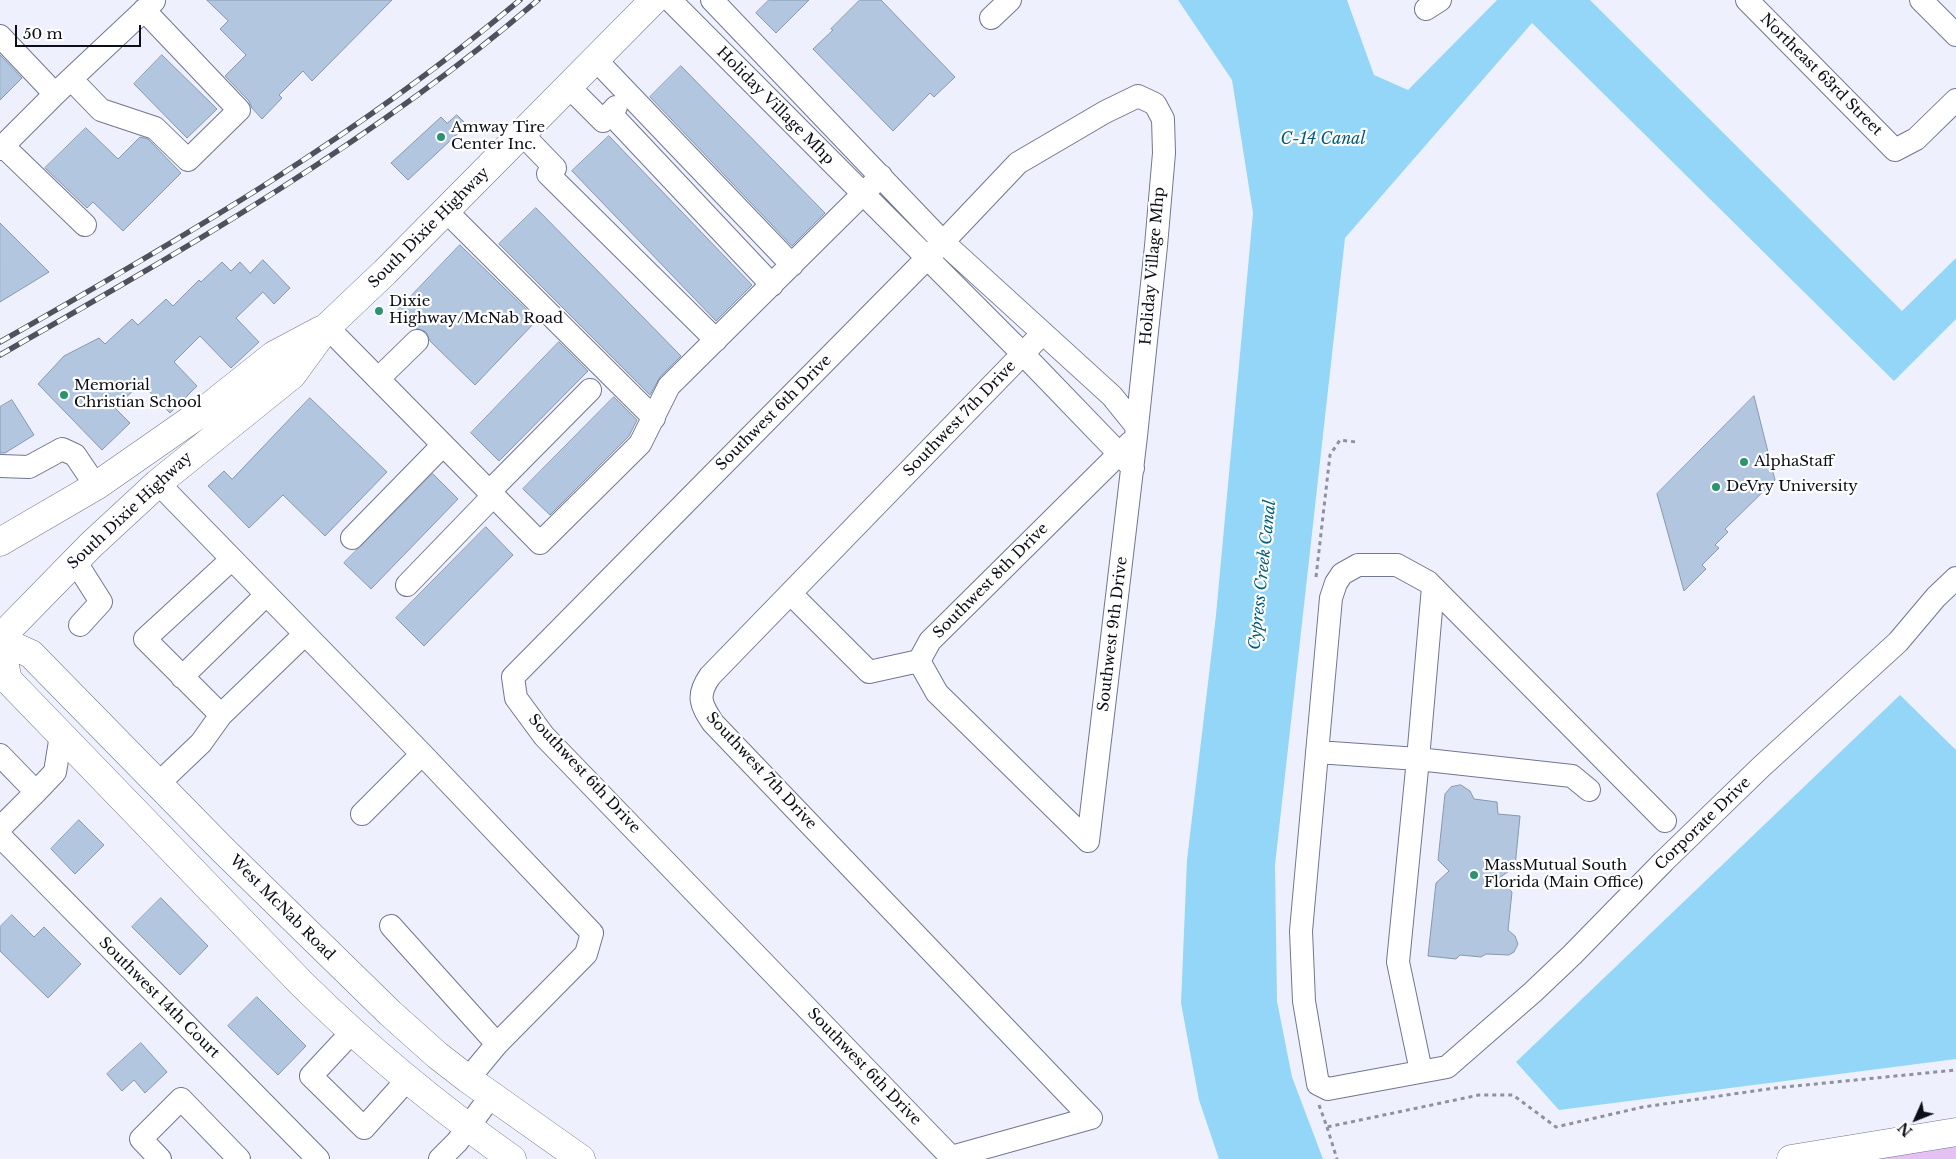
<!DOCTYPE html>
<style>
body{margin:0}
#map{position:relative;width:1956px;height:1159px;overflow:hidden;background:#eef1fd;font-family:"Libre Baskerville",serif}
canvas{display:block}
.north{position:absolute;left:1891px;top:1094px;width:50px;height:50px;-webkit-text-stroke:4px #fff;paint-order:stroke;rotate:226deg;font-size:14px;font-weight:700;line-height:20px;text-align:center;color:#0c0e18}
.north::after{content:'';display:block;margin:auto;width:18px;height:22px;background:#0c0e18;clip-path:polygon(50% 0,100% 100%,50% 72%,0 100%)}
.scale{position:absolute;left:15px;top:25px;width:126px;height:22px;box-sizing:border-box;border:2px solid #0c0e18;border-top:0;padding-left:6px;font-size:15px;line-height:18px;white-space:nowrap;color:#0c0e18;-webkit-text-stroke:4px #fff;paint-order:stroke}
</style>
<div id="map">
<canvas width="1956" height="1159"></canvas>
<div class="north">N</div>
<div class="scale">50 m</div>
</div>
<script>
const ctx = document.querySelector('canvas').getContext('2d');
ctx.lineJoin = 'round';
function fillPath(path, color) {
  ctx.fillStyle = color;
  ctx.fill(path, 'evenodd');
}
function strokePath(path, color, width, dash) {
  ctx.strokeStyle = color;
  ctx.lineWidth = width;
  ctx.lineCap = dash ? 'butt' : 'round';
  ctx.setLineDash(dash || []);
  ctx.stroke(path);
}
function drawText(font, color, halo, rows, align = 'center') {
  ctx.font = font + ' "Libre Baskerville",serif';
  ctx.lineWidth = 4.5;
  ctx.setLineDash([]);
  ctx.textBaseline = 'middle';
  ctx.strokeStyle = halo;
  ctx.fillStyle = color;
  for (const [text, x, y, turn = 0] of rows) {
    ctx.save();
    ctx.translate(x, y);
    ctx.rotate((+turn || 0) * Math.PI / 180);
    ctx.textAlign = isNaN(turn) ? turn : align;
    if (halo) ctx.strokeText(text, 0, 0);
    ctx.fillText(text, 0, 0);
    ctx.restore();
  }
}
fillPath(new Path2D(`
 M1956,1144V1159H1860Z`), '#e5c0f3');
fillPath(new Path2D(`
 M1178,0H1347L1374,75L1408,90L1497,0H1590L1902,311L1956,258V319L1894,381L1532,23L1345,238L1275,865L1277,1001L1292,1077L1323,1159H1219L1199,1100L1181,1003L1187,860L1216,615L1253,213L1232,80Z
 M1900,695L1956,750V1059L1559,1110L1516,1062Z`), '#94d6f7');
const building = new Path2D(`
 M207,0H392L312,81L303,71L279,95L282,98L262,119L252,108L249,101L225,76L246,55L220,29L228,21Z
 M769,0H809L776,33L756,13Z
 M860,0H881L955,77L934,97L930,93L893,131L813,49L833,30L831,29Z
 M0,55L22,78L0,100Z
 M162,55L217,109L187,138L134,84Z
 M681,66L825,213L792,246L650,97Z
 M457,115L467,125L408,180L391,163L441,117L447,123Z
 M86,128L118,159L140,137L148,139L181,173L123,231L93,202L87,208L45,168Z
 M609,136L752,285L716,321L572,171Z
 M536,208L681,356L660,377L650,395L499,244Z
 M0,223L49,272L0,302Z
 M460,245L537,320L475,385L430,341L426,332L416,328L398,310Z
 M263,260L290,288L274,304L263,292L236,318L259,342L231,368L200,336L174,362L197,386L170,413L141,383L115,408L130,423L102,450L38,384L64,356L99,338L105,344L132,319L138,325L166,299L173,306L199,280L201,282L222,262L231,271L240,262L250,273Z
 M559,342L588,371L499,461L471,433Z
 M1754,396L1775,480L1725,529L1728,532L1715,545L1719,548L1702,565L1706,569L1684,591L1657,494Z
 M614,397L637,420L629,436L550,515L523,489Z
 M310,398L387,472L325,536L283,495L249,528L208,486L224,471L232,479Z
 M12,400L34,435L5,453H0V407Z
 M433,474L458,499L371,589L344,563Z
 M486,527L513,555L424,646L396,618Z
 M1461,785L1470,791L1474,799L1497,802L1498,814L1520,816L1515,867L1499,878L1512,892L1508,930L1515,936L1518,944L1514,952L1509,955L1486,954L1481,957L1460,955L1456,959L1428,956L1436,883L1449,871L1438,860L1445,794L1451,787Z
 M79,820L104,845L75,874L51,849Z
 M161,898L208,946L180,975L132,927Z
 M12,915L34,937L44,927L81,964L48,998L0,951V927Z
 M257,997L306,1046L278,1075L228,1026Z
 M141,1043L167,1072L145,1093L134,1080L122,1091L107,1074Z`);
fillPath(building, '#b2c7df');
strokePath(building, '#8498af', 1);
const minor = new Path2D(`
 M670,0L1023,354L1133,468
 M712,0L943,242L513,677L516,698L544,736L951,1157L1091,1118L713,723C701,705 696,696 710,676L1043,333
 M1747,0L1895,150L1916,139L1956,100
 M1921,0L1956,35
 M1426,9L1440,0
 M991,18L1010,0
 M0,36L55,94
 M596,60L792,265
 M71,79L101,110L155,128L188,160L239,110L144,10
 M569,87L603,121L616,107
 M610,113L772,285
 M522,134L555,168L548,174L716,340
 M3,146L85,225
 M0,149L55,94L154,1
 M446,211L654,418
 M327,327L540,543L640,444L669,386L881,176
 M378,379L417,341
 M0,466L29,467L62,449L75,455L96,486
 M158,483L422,754L592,933L586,954L497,1044L468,1079
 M489,492L590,390
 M352,538L443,445
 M75,561L101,602L80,625
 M407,585L493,496
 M791,594L869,672L919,661
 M182,677L266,595
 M221,715L145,639L232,559
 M1317,752L1418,759L1572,776L1589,790
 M0,755L36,792L0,828
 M158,784L201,743L221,715L304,635
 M36,792L55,772L61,735
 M362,814L422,754
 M1665,821L1428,582L1397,565H1358L1342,574L1336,583L1331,598L1301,931L1304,1001L1318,1084L1328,1089L1447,1067L1533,992L1572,955L1664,861L1761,767L1898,642L1936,597L1956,578
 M0,836L318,1159
 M1088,841L1136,436L1156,246L1164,153L1163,119L1155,104L1138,96L1105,112L1018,163L943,242L1112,396L1137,427
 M1088,841L937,693L919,661L930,641L1130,443
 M391,926L497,1044
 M352,1032L311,1076L364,1128L407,1080
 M1421,1071L1398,962L1418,759L1433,587
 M160,1159L141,1139L181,1099L239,1159
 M440,1159L457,1142L491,1096`);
const major = new Path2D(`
 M0,542L96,486L205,410L274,355L321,330
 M0,638L91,545L158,483L292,375L327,327L385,272L654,0
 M0,640L31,654L223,850L390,1013L437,1055L468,1079L581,1159
 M0,644L8,680L302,984C367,1048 437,1106 512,1159`);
const highway = new Path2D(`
 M1791,1159L1956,1132`);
strokePath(minor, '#707792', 24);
strokePath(major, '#707792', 29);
strokePath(highway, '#707792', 29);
strokePath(new Path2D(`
 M1316,577L1330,455L1340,440L1356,442
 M1319,1105L1327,1127L1479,1095H1513L1556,1127L1643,1107L1775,1088L1956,1070
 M1327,1127L1337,1159`), '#8f929d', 3, [4, 4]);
strokePath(minor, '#fff', 22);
strokePath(major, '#fff', 28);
strokePath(highway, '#fff', 28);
const rail = new Path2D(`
 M0,342C181,239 360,135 520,0
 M0,355C187,248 374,141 538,0`);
strokePath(rail, '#4f515c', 5.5);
strokePath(rail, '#fff', 4, [11]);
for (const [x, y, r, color] of [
 [441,137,5,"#2c9370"],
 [379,311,5,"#2c9370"],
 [64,395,5,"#2c9370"],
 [1744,462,5,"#2c9370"],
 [1716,487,5,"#2c9370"],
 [1474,875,5,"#2c9370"]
]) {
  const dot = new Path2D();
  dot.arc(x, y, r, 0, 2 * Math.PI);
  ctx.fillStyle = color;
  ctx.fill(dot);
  strokePath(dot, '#fff', 2);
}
drawText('15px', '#0c0e18', '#fff', [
 ["Northeast 63rd Street",1821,75,45],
 ["Holiday Village Mhp",775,106,45],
 ["South Dixie Highway",429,228,-45],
 ["Holiday Village Mhp",1153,266,-85],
 ["Southwest 6th Drive",774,413,-45],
 ["Southwest 7th Drive",960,419,-46],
 ["South Dixie Highway",130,511,-43],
 ["Southwest 8th Drive",991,581,-45],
 ["Southwest 9th Drive",1113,634,-83],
 ["Southwest 7th Drive",761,771,47],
 ["Southwest 6th Drive",584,774,47],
 ["Corporate Drive",1703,824,-44],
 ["West McNab Road",282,908,45],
 ["Southwest 14th Court",159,998,45],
 ["Southwest 6th Drive",864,1067,46]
]);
drawText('15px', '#0c0e18', '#fff', [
 ["Amway Tire",451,128],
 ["Center Inc.",451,145],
 ["Dixie",389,302],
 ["Highway/McNab Road",389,319],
 ["Memorial",74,386],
 ["Christian School",74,403],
 ["AlphaStaff",1754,462],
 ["DeVry University",1726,487],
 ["MassMutual South",1484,866],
 ["Florida (Main Office)",1484,883]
], 'left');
drawText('italic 16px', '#035c7c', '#fff', [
 ["C-14 Canal",1323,139],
 ["Cypress Creek Canal",1263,575,-84]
]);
</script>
